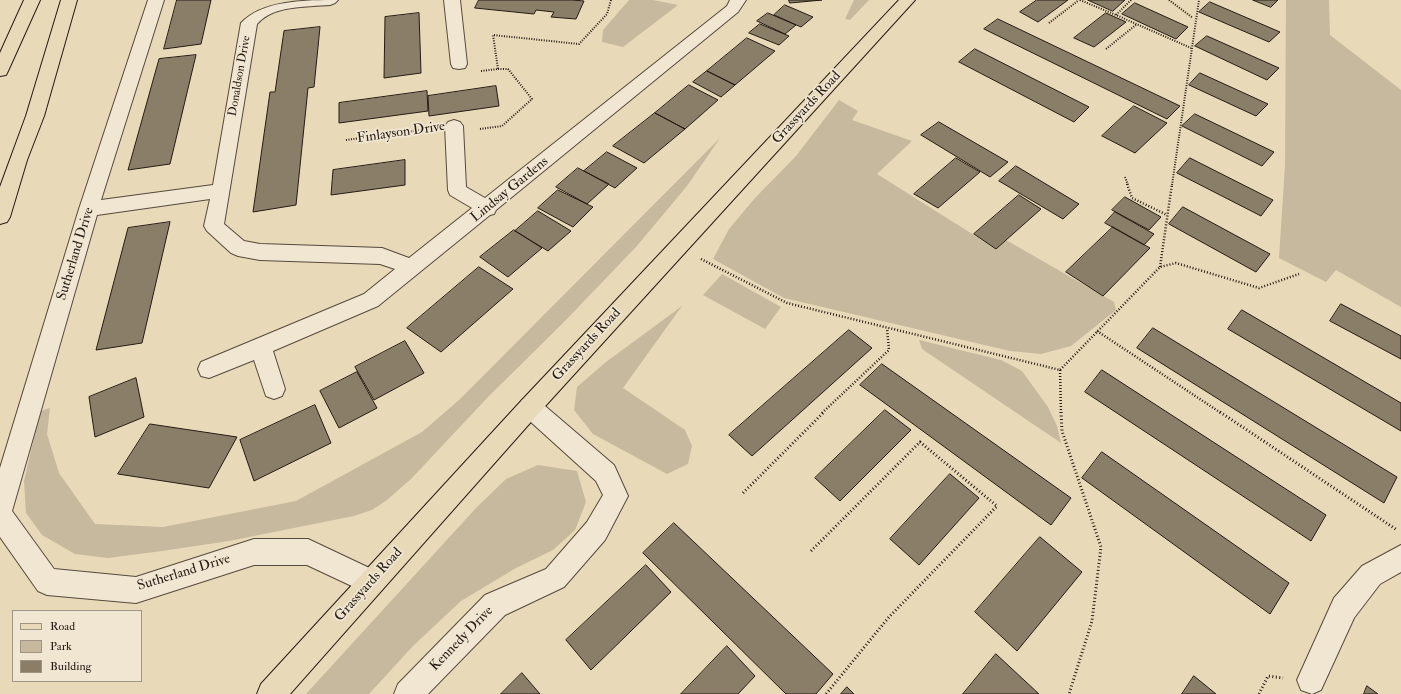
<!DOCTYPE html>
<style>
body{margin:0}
#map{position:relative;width:1401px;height:694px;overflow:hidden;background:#e8d9b9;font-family:"IM FELL Double Pica",serif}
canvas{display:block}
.legend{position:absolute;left:12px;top:610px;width:130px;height:72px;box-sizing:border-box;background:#f0e6d2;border:1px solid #9f9585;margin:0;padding:5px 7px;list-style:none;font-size:12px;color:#251b12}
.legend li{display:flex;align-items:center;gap:8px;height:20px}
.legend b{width:20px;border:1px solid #9f9585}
</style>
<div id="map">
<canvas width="1401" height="694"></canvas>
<ul class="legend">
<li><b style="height:5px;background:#e8d9b9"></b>Road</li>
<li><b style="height:11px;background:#c7b99d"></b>Park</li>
<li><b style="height:11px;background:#8a7e69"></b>Building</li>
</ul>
</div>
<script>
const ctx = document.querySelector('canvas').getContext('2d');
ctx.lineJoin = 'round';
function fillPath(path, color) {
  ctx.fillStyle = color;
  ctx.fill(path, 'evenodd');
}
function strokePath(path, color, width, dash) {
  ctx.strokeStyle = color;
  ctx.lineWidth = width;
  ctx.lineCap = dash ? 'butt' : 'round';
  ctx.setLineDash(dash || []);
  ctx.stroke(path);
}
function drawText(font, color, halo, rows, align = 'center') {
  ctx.font = font + ' "IM FELL Double Pica",serif';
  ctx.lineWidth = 3.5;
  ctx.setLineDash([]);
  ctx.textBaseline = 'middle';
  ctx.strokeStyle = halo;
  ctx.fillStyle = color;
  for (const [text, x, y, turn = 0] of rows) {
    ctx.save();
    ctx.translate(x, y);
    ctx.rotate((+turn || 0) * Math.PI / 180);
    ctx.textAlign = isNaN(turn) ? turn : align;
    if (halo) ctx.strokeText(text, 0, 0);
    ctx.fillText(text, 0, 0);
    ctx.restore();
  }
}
fillPath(new Path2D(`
 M629,0H653L678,5L623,47L602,42L603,30Z
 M854,0H869L850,20L845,19Z
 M1286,0H1329L1330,35L1401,90V307L1336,270L1326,282L1279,258L1285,165Z
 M839,100L858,111L852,120L912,141L877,174L996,249L1006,240L1114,302L1116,310L1071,346L1041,354L1010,351L784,298L713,259L729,229L755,198L796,156Z
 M720,138L687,186L636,247L563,323L489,396L411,479L387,500L372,510L354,516L229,541L162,551L108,558L75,554L42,535L26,513L24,481L40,411L50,408L47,434L59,473L95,524L163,527L296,501L422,432L459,400L491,368Z
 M722,274L781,307L765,329L703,295Z
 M682,306L623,388L685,430L692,446L688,464L667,474L593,434L574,410L577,387L606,362Z
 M919,340L1001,360L1022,371L1048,407L1057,426L1061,443L922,349Z
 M538,465L577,471L586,502L575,530L553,550L516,568L461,601L413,646L369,694H306L476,508L506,479Z`), '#c7b99d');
const building = new Path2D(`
 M177,0H211L201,44L164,49Z
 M479,0H572L584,1L576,19L551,17L554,12L536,10L534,14L475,8Z
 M789,0H822L790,3Z
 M1037,0H1068L1038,22L1020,12Z
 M1088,0H1125L1113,11Z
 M1253,0H1278L1271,7Z
 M1210,2L1280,32L1269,42L1199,12Z
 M1135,3L1188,27L1176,39L1122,14Z
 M785,5L813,17L801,27L774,15Z
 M419,13L421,73L384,78L385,17Z
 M768,13L796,25L785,34L757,21Z
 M1106,13L1126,22L1094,47L1074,38Z
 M998,19L1180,106L1167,119L984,29Z
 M760,24L789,36L779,45L749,33Z
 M320,27L314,87L308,88L296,205L253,212L270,92H275L284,31Z
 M1207,36L1279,68L1267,80L1195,46Z
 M747,38L775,51L735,85L707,71Z
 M975,49L1089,107L1074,122L959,62Z
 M196,55L170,164L128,170L159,59Z
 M707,71L735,85L721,97L693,82Z
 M1200,73L1268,104L1256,116L1189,85Z
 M689,85L718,100L685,129L655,113Z
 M496,86L499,106L429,116L428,96Z
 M427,91L428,111L339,123V103Z
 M1134,106L1167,123L1135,153L1102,136Z
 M655,113L685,129L644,163L613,146Z
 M1195,114L1274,152L1262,166L1182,126Z
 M939,122L1008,162L990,177L921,135Z
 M607,152L637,168L615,188L584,171Z
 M956,158L980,172L938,208L914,194Z
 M1190,158L1273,200L1261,216L1177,173Z
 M405,160V185L331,195L333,170Z
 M1016,166L1079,204L1063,219L999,181Z
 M578,168L609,184L587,204L556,187Z
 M558,190L593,207L573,227L538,208Z
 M1019,195L1041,209L996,249L974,234Z
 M1125,197L1161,217L1149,230L1112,210Z
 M1183,207L1270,254L1256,272L1169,224Z
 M538,211L571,231L548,251L515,231Z
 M1115,212L1154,234L1144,245L1105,223Z
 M170,222L142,343L96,350L128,228Z
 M1113,227L1150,248L1103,296L1066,272Z
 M514,230L542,248L508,277L480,257Z
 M479,267L513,289L441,352L407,328Z
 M1341,304L1401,336V359L1330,321Z
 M1242,310L1401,403V431L1228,329Z
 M1153,328L1397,477L1384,503L1137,348Z
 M849,330L872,348L752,456L729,435Z
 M405,341L424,373L374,400L355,367Z
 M882,364L1071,498L1051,525L860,385Z
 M1102,370L1326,515L1311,541L1085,392Z
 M357,372L377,408L339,428L320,391Z
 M136,378L144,417L95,437L89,397Z
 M315,405L331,443L254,481L240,440Z
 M885,410L911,430L840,501L815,478Z
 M150,424L237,437L209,488L118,474Z
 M1102,452L1289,583L1270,614L1082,478Z
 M950,474L979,498L919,565L890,539Z
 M674,523L833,674L816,694H786L643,553Z
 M1040,537L1082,572L1017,651L975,612Z
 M646,565L671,592L591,670L566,640Z
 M727,646L755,676L738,694H681Z
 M996,654L1039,694H963Z
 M522,673L540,694H501Z
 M1194,676L1216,694H1182Z
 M1367,686L1378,694H1364Z
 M847,687L854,694H841Z`);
fillPath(building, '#8a7e69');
strokePath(building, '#251b12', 1);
const minor = new Path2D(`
 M148,0H164L101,200L213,185L241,23C262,0 306,0 338,0L335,3L330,5C306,7 274,5 257,24L224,224L244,241L260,244L382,248L409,258L472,208L450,195L448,190L445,126L448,122L454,120L460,122L463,126L466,187L485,198L727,6L730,0H746L738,12L496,210L494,214L490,215L378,306L273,351L285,389L282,396L274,399L266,396L254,360L209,378L201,376L198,369L201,362L364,294L395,269L380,264L260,260L238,256L231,253L207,231L204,226L210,199L97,215L12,511L54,569L136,577L254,539H308L380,573L384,582L380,591L371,595L307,565H254L136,603L47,595L38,591L0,537V468L79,209Z
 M444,0H460L467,64L465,68L459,69L453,68L451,64Z
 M530,397L538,400L614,465L628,496L605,540L564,587L505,615L428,694H394L398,684L485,595L546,569L587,522L603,495L596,481L522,414L518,407L522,400Z
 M1401,545V572L1380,584L1354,618L1321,690L1312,694L1301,690L1297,680L1334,598L1362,566Z`);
const major = new Path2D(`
 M899,0H915L538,414L290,694H257L261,684L522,400Z`);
const highway = new Path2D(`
 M24,0H40L8,71L6,75L0,76V53Z
 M61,0H77L44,116L27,160L10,217L7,222L0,224V187L26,116Z`);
strokePath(minor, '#564a3c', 2);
strokePath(major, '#251b12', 2);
strokePath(highway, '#251b12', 2);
strokePath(new Path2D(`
 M1080,0L1116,15
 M1131,0L1116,15L1191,48
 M1169,0L1193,18
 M1049,23L1079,0
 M1106,49L1137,24
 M481,71L498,69L493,35L579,44L607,14L611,0
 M480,129L502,126L532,99L508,69H498
 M346,140L429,129
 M1125,177L1128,185
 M1172,185L1199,0`), '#251b12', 2, [1, 1.5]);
strokePath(new Path2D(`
 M1127,184L1132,198L1167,215
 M701,259L787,303L1060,370L1160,267L1176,263L1259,288L1299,274
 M1160,267L1172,184
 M1097,331L1221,413
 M1060,370L1061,413
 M822,413L889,350L887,328`), '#251b12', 2.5, [1, 2]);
strokePath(new Path2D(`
 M1061,412L1062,431L1101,547L1092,621L1069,694
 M1220,412L1397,530
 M743,493L824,412
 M811,551L920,442L997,506L889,617L826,694
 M1259,694L1268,676L1283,678`), '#251b12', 3, [1, 2.5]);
fillPath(minor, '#f0e6d2');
fillPath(major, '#e8d9b9');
fillPath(highway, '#e8d9b9');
drawText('12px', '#251b12', '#f0e6d2', [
 ["Donaldson Drive",240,76,-80]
]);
drawText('14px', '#251b12', '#f0e6d2', [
 ["Grassyards Road",807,108,-47],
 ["Finlayson Drive",401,133,-8],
 ["Lindsay Gardens",510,190,-39],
 ["Sutherland Drive",76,254,-73],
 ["Grassyards Road",587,345,-47],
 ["Sutherland Drive",184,573,-17],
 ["Grassyards Road",369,585,-48],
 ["Kennedy Drive",462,639,-46]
]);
</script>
